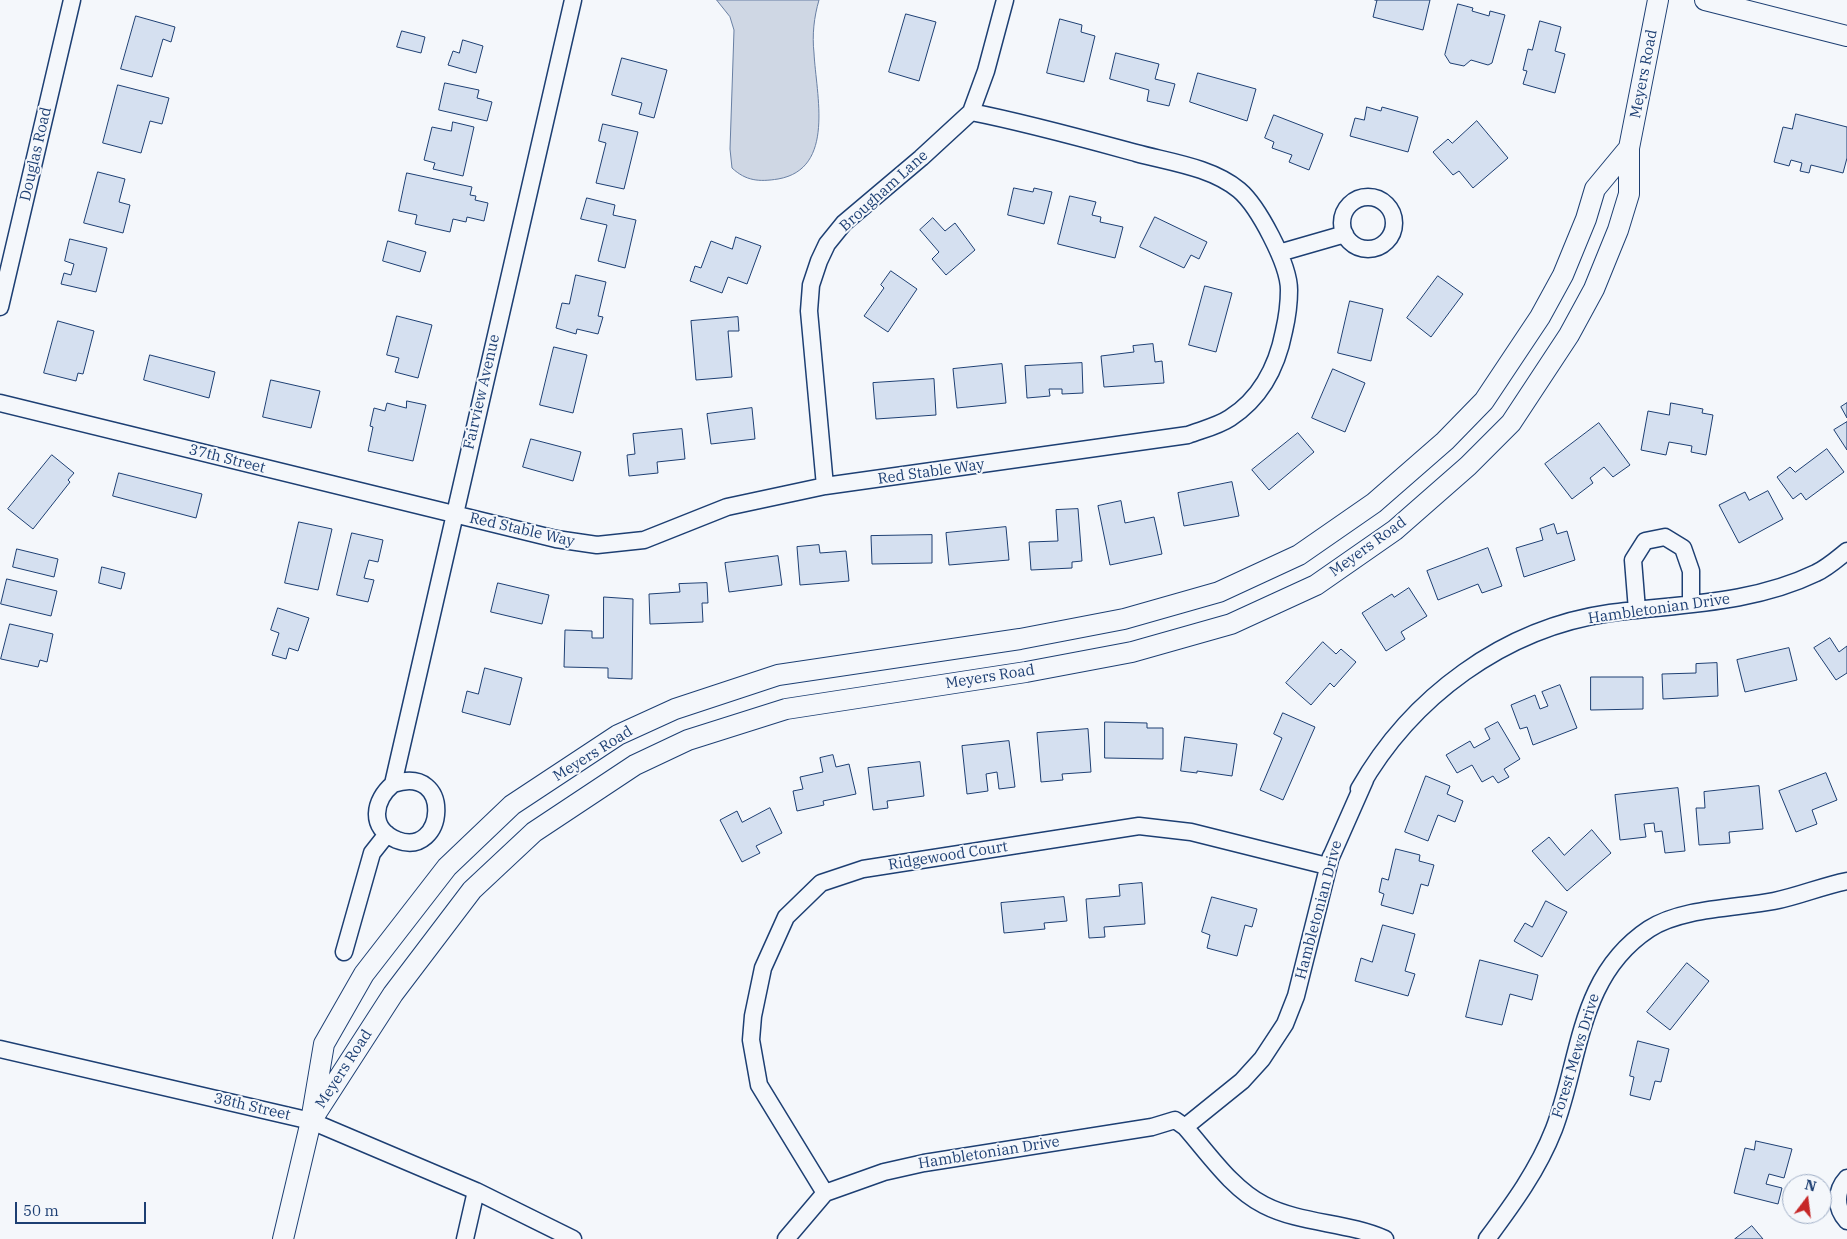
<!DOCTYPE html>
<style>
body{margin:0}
#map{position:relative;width:1847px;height:1239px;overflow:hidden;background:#f4f7fb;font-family:"IBM Plex Serif",serif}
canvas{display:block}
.north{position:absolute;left:1782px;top:1174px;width:50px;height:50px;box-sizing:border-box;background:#f4f7fb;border:1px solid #9eadc5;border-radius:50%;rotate:15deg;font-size:14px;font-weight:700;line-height:20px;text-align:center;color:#1d3f73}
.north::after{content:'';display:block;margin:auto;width:18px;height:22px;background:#c62828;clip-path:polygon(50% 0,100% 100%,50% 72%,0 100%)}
.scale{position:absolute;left:15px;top:1202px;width:131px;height:22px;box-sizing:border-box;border:2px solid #1d3f73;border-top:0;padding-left:6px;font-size:15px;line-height:18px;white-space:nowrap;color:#1d3f73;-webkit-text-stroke:4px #f4f7fb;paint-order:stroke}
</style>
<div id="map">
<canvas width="1847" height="1239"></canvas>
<div class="north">N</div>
<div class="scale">50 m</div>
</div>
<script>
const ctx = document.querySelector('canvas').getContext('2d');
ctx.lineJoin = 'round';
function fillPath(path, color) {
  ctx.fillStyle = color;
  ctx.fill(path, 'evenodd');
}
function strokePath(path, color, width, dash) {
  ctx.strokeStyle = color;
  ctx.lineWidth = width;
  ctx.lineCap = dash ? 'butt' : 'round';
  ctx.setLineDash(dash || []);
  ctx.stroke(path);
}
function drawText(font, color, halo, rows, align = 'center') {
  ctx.font = font + ' "IBM Plex Serif",serif';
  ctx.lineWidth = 4;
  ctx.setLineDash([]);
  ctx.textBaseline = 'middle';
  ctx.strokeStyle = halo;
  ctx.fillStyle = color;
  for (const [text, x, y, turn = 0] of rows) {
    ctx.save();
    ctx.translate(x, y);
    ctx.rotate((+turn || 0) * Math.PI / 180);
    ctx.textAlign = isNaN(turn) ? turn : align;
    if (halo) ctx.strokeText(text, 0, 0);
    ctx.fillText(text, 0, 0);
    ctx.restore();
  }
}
const water = new Path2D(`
 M717,0H819C814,17 812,35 814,53C816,94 836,169 778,179C759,182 746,181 732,168L730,149L734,30L730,17Z`);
fillPath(water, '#cfd7e4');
strokePath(water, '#687fa3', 1);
const building = new Path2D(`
 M1375,0H1430L1423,30L1373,17L1377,0Z
 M1458,4L1473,8L1472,11L1489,16L1490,11L1505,15L1492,63L1488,65L1471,60L1464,66L1450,63L1445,55Z
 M906,14L936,22L919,81L889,72Z
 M136,16L175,27L171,42L163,39L152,77L121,69Z
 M1060,19L1082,25L1081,32L1095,36L1084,82L1047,73Z
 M1540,21L1561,27L1555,51L1565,54L1555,93L1523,84L1527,71L1523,70L1528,49L1532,50Z
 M402,31L425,37L421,53L397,47Z
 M463,40L483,46L476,73L448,65L453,51L459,53Z
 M1116,53L1159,64L1155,79L1175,84L1169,106L1147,101L1149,90L1110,79Z
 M622,58L667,70L654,118L639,114L642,103L612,95Z
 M1198,73L1256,89L1247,121L1190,102Z
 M445,83L479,90L477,98L492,102L487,121L439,110Z
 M118,85L169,98L162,124L150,121L141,153L103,143Z
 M1367,107L1381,111L1382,107L1418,117L1408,152L1350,136L1355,118L1364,120Z
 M1796,114L1847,127V158L1843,173L1811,165L1809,173L1800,171L1802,163L1791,160L1789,166L1774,162L1783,127L1792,129Z
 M1274,115L1323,134L1309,170L1289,162L1292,155L1272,148L1274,142L1265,138Z
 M1477,121L1508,158L1473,188L1459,171L1453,175L1433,152L1448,139L1452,143Z
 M453,122L474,127L463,176L433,169L435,163L424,160L432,127L451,131Z
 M603,124L638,132L624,189L596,183L606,143L599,141Z
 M98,172L125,179L119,202L130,205L123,233L84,223Z
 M407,173L472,187L470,195L476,196L475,200L488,203L484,221L467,217L466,222L453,219L450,232L415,224L417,215L399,211Z
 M1014,188L1033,192L1034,188L1052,192L1044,224L1008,215Z
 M1070,196L1096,202L1092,215L1101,217L1100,222L1123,227L1115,258L1058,244Z
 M587,198L615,205L613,215L636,220L625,268L598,261L607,225L581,219Z
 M1155,217L1207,242L1199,259L1191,255L1184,268L1140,247Z
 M933,218L945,231L955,223L975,250L946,275L932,259L939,252L920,230Z
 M736,237L761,246L747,284L728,277L722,293L690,281L695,266L701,268L711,241L732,249Z
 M70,239L107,248L96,292L61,284L64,273L71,275L74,264L65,261Z
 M388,241L426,252L420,272L383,261Z
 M891,271L917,289L888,332L864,316L884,288L881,285Z
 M576,275L606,282L598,316L603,317L598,334L577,329L576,334L556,328L562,303L569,304Z
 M1438,276L1463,294L1431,337L1407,318Z
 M1205,286L1232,293L1216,352L1189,345Z
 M1350,301L1383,309L1371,361L1338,353Z
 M397,316L432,325L418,378L395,372L399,358L387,355Z
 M738,317L739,331H728L732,377L696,380L691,321Z
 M58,321L94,331L83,374L78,373L76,381L44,373Z
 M1153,344L1155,362L1162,361L1164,383L1104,387L1101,356L1134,352L1133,346Z
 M554,347L587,355L573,413L540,405Z
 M150,355L215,372L209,398L144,380Z
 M1082,363L1083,393L1062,394V389H1049L1050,396L1027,398L1025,366Z
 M1002,364L1006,403L957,408L953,369Z
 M1333,369L1365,383L1345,432L1312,418Z
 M934,379L936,415L876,419L873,383Z
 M271,380L320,391L311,428L263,417Z
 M407,401L426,405L413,461L368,451L373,427L370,426L374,408L385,411L387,403L406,408Z
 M1671,403L1703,409L1702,413L1713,415L1706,455L1691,452L1692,446L1669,442L1666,455L1641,450L1648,411L1669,415Z
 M1847,403V418L1841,407Z
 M752,408L755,439L711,444L707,414Z
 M1847,422V450L1834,430Z
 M1599,423L1630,465L1613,477L1604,467L1590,478L1593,483L1572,499L1545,464Z
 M682,429L685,459L657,462L658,473L629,476L627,455L635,454L633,434Z
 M1298,433L1314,452L1269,490L1252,470Z
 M531,439L581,452L573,481L523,467Z
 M1827,449L1844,472L1806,500L1801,493L1793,499L1777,477L1790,467L1795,472Z
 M52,455L74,473L68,480L70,482L33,529L8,509Z
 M119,473L202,494L196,518L113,496Z
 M1232,482L1239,516L1184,526L1178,493Z
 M1768,491L1783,519L1739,543L1719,505L1745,492L1749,500Z
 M1121,501L1125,523L1154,517L1162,554L1110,565L1098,506Z
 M1078,509L1082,561L1072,562V568L1031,570L1029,542L1058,541L1056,510Z
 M299,522L332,529L318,590L285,583Z
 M1554,524L1557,534L1567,531L1575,560L1524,577L1516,548L1543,540L1540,529Z
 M1006,527L1009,560L949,565L946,533Z
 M352,533L383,540L378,562L369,560L364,578L374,580L368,602L337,595Z
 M932,535V563L872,564L871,536Z
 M819,545L820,553L846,551L849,581L800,585L797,547Z
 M1488,548L1502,586L1482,593L1478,584L1438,600L1427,571Z
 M17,549L58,559L54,577L13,567Z
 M778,556L782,585L729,592L725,563Z
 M102,567L125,573L121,589L99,583Z
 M7,579L57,591L51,616L1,604Z
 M498,583L549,595L542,624L491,612Z
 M707,583L708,603H702L703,622L650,624L649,594L680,592L679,584Z
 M1409,588L1427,616L1401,632L1405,639L1386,651L1362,613L1392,594L1394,597Z
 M604,597L633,599L632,679L608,678V668L564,667L565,630L592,631V638H603Z
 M278,608L309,618L298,651L289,648L286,659L272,655L279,633L271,630Z
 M10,624L53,634L47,662L40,660L38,667L1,659Z
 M1830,638L1839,652L1847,646V673L1836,680L1814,648Z
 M1323,642L1336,654L1341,649L1356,662L1334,687L1330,683L1311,705L1286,683Z
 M1789,648L1797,680L1745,692L1737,660Z
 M1717,663L1718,696L1663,699L1662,674L1696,673V664Z
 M485,668L522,678L510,725L462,712L467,691L478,694Z
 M1591,677H1643V709L1591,710Z
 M1560,685L1577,728L1533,745L1527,727L1520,729L1511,705L1535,695L1540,709L1548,706L1542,692Z
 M1283,713L1315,727L1283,800L1260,790L1282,738L1274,734Z
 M1105,722L1147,723V728H1163V759L1105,758Z
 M1498,722L1520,759L1504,769L1509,777L1498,783L1493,776L1482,782L1472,765L1457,773L1446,755L1470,741L1474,748L1490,739L1485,729Z
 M1088,729L1091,772L1062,774L1063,780L1041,782L1037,733Z
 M1185,737L1237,744L1232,776L1197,771V773L1181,771Z
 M1009,741L1015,787L999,789L997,772L986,774L988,791L967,794L962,746Z
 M833,755L836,767L849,764L856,794L823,801L824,805L797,811L793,791L803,789L800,777L823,772L820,758Z
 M920,762L924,796L887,801L888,808L873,810L868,768Z
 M1826,773L1837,800L1812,810L1817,824L1796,832L1779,791Z
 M1426,776L1450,786L1447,794L1463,801L1455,822L1438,815L1428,841L1405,832Z
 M1759,786L1763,829L1729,832L1730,843L1699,845L1696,808H1705L1704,792Z
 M1678,788L1685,851L1665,853L1662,831L1655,832L1654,823L1644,824L1646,837L1620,840L1615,795Z
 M770,808L782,833L756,846L760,853L742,862L720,820L737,811L742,822Z
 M1592,830L1611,853L1567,891L1532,851L1549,837L1564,855Z
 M1396,849L1420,855L1419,861L1434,865L1428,886L1421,884L1413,914L1381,905L1384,894L1379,892L1382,878L1388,880Z
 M1142,883L1145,924L1104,927L1105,937L1089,938L1086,899L1120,896L1119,885Z
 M1064,897L1067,921L1044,923L1045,929L1004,933L1001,903Z
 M1212,897L1257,909L1252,927L1245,925L1237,956L1207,948L1210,935L1202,932Z
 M1546,901L1567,912L1542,957L1514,941L1525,923L1532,927Z
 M1383,925L1415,934L1405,971L1415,974L1408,996L1355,981L1361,958L1372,962Z
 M1480,960L1538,975L1532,1000L1510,994L1502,1025L1466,1017Z
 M1687,963L1709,981L1670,1030L1647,1012Z
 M1638,1041L1669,1049L1661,1082L1655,1081L1650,1100L1630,1095L1634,1077L1630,1076Z
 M1756,1141L1792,1149L1784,1178L1769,1174L1766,1184L1782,1188L1778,1204L1734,1193L1745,1148L1754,1150Z
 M1752,1226L1763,1239H1735Z`);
fillPath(building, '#d5e0f0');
strokePath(building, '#1d3f73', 1);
const minor = new Path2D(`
 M1342 223a26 26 0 1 1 52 0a26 26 0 1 1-52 0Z
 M1279,253L1345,234
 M0,307L72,0
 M0,403L556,539L597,545L644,540L727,507L825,486L1188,435C1201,430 1218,426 1230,418C1261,398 1277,367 1284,331C1287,318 1289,303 1289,290C1289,264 1258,206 1239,190C1211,167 1169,162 1136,153C1081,138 1027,123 971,112
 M825,486L809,311L811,285L819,261L827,244L844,223L921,158L971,112L986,71L1005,0
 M1637,610L1633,560L1645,541L1665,537L1683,548L1691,571V604
 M393,784C454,763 446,859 397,840C368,828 374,800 393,784L573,0
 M1359,789C1411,697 1504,628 1610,613C1679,604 1752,604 1816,573C1827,568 1837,559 1847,551
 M344,952L372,853L387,834
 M0,1049L311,1121L476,1191L573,1239
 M1185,1127L1242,1081L1262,1059L1285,1024L1296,996L1331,856
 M1847,1178C1835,1191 1835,1208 1847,1221
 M825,1193L759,1085L751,1040L753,1016L763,968L786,917L821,883L863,869L1139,826L1191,832L1327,866L1365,780
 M465,1239L476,1191
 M786,1239L825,1193L884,1172L924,1163L1152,1127L1175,1120L1185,1127C1208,1153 1232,1189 1264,1205C1301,1224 1347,1222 1385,1239
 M1487,1239C1513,1204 1538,1170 1554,1129C1581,1058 1578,976 1649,929C1681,908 1737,908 1774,901C1799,896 1822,886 1847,881`);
const tertiary = new Path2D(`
 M1705,0L1847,36
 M311,1121L393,994L472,890L534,832L635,765L688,740L786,709L1026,672L1132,652L1231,624L1316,585L1395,530L1468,466L1511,423L1569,335L1594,289L1618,230L1629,194V148L1658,0
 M283,1239L311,1121L324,1044L364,974L447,867L512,805L618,735L675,709L778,675L1020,639L1124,619L1219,592L1299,555L1374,503L1445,441L1484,401L1540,317L1563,275L1586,219L1595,189L1629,148`);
strokePath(minor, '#1d3f73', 19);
strokePath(tertiary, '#1d3f73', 22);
strokePath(minor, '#f4f7fb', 16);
strokePath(tertiary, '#f4f7fb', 20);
drawText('15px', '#1d3f73', '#f4f7fb', [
 ["Meyers Road",1644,74,-79],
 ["Douglas Road",36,154,-77],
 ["Brougham Lane",884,191,-42],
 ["Fairview Avenue",482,392,-77],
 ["37th Street",227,459,14],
 ["Red Stable Way",931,472,-8],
 ["Red Stable Way",522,530,13],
 ["Meyers Road",1368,547,-36],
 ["Hambletonian Drive",1659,609,-8],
 ["Meyers Road",990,677,-9],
 ["Meyers Road",593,754,-32],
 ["Ridgewood Court",948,856,-9],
 ["Hambletonian Drive",1319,910,-75],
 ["Forest Mews Drive",1576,1056,-73],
 ["Meyers Road",344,1069,-57],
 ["38th Street",252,1107,13],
 ["Hambletonian Drive",989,1153,-9]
]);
</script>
